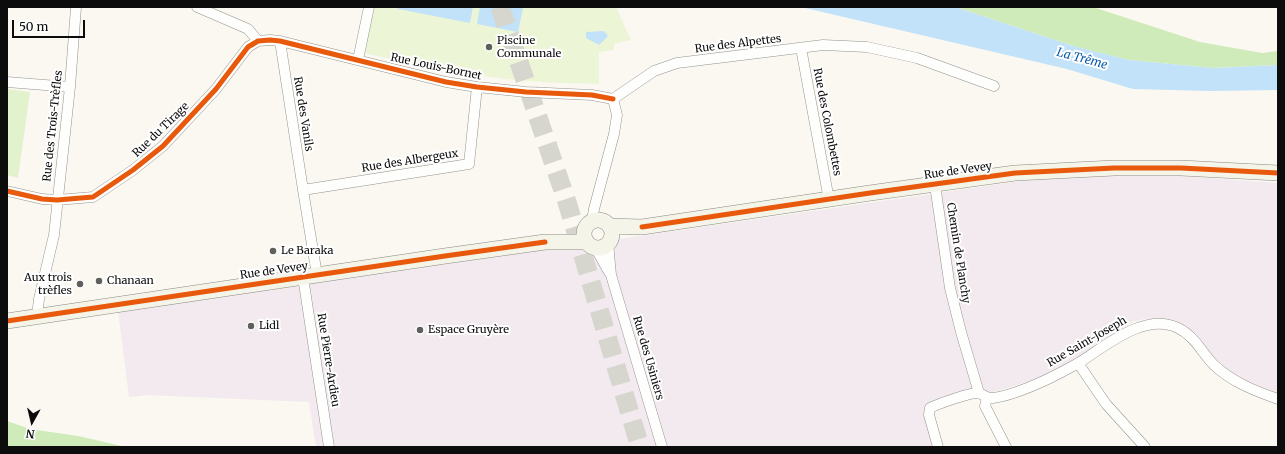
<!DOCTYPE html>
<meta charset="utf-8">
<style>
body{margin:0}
#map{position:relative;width:1285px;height:454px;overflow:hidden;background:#faf8f0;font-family:Merriweather,serif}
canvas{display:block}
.frame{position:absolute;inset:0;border:8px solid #0c0c0c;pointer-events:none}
.north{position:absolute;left:12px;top:402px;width:40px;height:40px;-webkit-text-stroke:3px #fff;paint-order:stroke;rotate:188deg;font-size:11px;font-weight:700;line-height:16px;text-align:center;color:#0c0c0c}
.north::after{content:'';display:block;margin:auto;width:14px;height:18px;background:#0c0c0c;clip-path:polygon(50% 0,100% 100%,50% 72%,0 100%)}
.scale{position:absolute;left:12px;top:20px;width:73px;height:18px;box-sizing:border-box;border:2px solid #0c0c0c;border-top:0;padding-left:5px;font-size:12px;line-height:14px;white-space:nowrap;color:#0c0c0c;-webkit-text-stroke:3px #fff;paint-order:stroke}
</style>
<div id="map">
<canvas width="1285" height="454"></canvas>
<div class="frame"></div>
<div class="north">N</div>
<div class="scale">50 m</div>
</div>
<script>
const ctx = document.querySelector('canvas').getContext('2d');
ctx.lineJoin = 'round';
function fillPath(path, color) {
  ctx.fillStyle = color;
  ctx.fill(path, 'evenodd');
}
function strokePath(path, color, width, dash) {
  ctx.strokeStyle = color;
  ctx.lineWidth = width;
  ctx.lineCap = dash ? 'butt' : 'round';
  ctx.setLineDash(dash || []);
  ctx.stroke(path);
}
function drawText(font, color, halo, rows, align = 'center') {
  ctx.font = font + ' Merriweather,serif';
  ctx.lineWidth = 4;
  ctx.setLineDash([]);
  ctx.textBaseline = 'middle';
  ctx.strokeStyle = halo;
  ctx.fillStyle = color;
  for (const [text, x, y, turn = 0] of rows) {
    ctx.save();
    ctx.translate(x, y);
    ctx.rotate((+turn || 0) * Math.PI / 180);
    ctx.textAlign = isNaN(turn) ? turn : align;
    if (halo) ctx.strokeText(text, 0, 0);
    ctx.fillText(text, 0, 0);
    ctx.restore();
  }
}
fillPath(new Path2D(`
 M1089,174H1152L1278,183V393L1240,378L1230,371L1211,354L1197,335L1188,327L1171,319L1157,318L1145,319L1134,321L1063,367L1036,379L936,410L932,414L941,447H316L309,402L147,395L129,397L118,311L1028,180Z`), '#f2eaee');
fillPath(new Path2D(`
 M7,89L30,92L18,178L7,175Z`), '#e1f2cd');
fillPath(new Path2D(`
 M955,7H1093L1200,42L1262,53L1278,51V65L1213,68L1129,60L1073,46Z
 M7,421L30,429L78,436L126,447H7Z`), '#d0ebba');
fillPath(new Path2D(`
 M371,7H616L631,40L614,44V50L599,52V84C562,83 526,82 490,77C447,72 405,62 364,53Z`), '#ecf6d7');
fillPath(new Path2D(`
 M398,7H473L470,23L398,9Z
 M480,7H516L523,8L518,32L477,24Z
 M801,7H955L1073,46L1129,60L1213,68L1278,65V90L1210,91L1133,89L1067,69Z
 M604,31L608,36L599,45L586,38V32Z`), '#c1e2f9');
strokePath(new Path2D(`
 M500,7L567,202L640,447`), '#d6d5ce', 19, [19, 10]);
const street = new Path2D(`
 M197,7L248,29L258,41
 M280,41L303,190L317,275
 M801,48L829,200
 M358,60L369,7
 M7,82L70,87
 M935,185L950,288L961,332L979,393
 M303,190L469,164L477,87
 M7,191L42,199L57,200L93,197L133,170L163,146L216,89L248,47L258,41L270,40L280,41L446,82L477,87L526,92L592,95L613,99
 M592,221L594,209L614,134L617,115L613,99L654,71L677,63L823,45L867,47L917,58L994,86
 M608,243L611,275L662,447
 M595,247L609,272
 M303,277L329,447
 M37,317L39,299L54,235L70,87L76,7
 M1078,363L1106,404L1145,447
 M987,398L985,406L1006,447
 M938,447L929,415L930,408C938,404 971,392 979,393C984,395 987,399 993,398C1009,396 1033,386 1048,379C1058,374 1070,368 1080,362C1107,345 1145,312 1178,328C1195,336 1202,353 1214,365C1232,382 1255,391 1278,399`);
const secondary = new Path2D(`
 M584 234a14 14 0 1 1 28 0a14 14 0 1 1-28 0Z
 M610,226L642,227L870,193L1015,173L1114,168H1181L1278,173
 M7,321L445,256L545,242H587`);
strokePath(street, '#93928f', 11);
strokePath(secondary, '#8a8985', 16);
strokePath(street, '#fefefd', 10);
strokePath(secondary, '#f4f4e8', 15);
strokePath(new Path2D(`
 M7,191L42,199L57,200L93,197L133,170L163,146L216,89L248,47L258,41L270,40L280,41L446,82L477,87L526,92L592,95L613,99
 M642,227L870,193L1015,173L1114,168H1181L1278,173
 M7,321L445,256L545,242`), '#e8590c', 5);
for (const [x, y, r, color] of [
 [489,47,4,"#5f5f5c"],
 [273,251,4,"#5f5f5c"],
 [99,281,4,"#5f5f5c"],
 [80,284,4,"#5f5f5c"],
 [251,326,4,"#5f5f5c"],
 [420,330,4,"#5f5f5c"]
]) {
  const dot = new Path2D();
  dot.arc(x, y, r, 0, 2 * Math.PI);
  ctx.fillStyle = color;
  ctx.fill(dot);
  strokePath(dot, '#fff', 1.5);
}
drawText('11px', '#0c0c0c', '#fff', [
 ["Piscine",497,41],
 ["Communale",497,54],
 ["Le Baraka",281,251],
 ["Aux trois",72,278,"right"],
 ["trèfles",72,291,"right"],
 ["Chanaan",107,281],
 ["Lidl",259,326],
 ["Espace Gruyère",428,330]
], 'left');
drawText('11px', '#0c0c0c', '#fff', [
 ["Rue des Alpettes",738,44,-7],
 ["Rue Louis-Bornet",436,67,12],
 ["Rue des Vanils",303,114,81],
 ["Rue des Colombettes",827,122,79],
 ["Rue des Trois-Trèfles",53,126,-84],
 ["Rue du Tirage",161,130,-44],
 ["Rue des Albergeux",410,161,-9],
 ["Rue de Vevey",958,171,-8],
 ["Chemin de Planchy",958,253,81],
 ["Rue de Vevey",274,271,-8],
 ["Rue Saint-Joseph",1087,342,-30],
 ["Rue des Usiniers",648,358,74],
 ["Rue Pierre-Ardieu",328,360,81]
]);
drawText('italic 12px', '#095aaa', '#fff', [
 ["La Trême",1082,59,15]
]);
</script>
